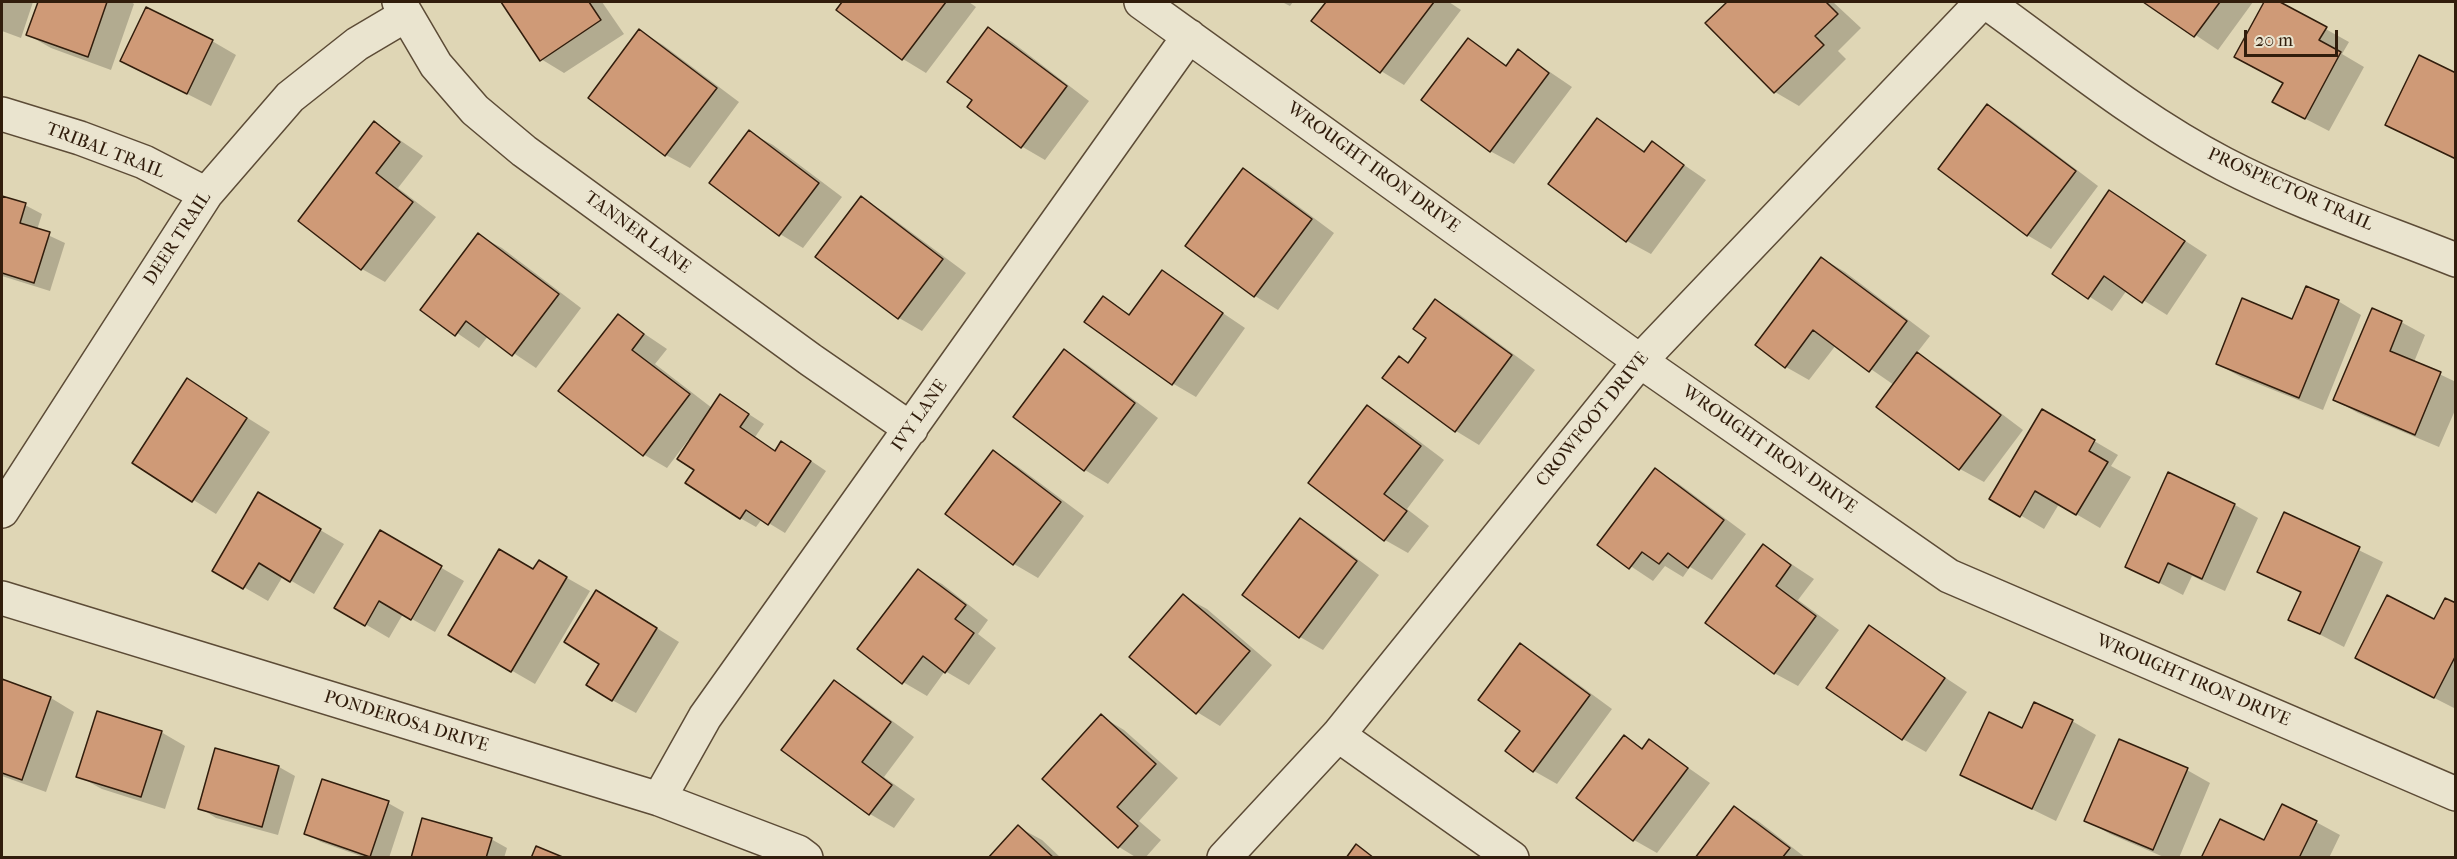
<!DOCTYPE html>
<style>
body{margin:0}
#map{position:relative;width:2457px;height:859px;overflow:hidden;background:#dfd6b5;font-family:"IM FELL French Canon",serif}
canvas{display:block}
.frame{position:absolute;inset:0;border:3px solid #311d0c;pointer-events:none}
.scale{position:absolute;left:2244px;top:30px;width:94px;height:27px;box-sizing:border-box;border:3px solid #311d0c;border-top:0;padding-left:8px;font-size:18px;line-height:21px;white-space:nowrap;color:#311d0c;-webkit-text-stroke:4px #eae4cf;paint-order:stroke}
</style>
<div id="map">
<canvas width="2457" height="859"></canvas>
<div class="frame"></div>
<div class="scale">20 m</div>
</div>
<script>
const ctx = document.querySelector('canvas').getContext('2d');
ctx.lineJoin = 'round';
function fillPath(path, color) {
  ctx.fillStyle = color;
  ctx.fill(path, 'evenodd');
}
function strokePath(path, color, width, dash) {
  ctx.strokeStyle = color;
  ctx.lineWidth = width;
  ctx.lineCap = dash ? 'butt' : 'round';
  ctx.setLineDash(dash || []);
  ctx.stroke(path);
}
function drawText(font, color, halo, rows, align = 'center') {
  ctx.font = font + ' "IM FELL French Canon",serif';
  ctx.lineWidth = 5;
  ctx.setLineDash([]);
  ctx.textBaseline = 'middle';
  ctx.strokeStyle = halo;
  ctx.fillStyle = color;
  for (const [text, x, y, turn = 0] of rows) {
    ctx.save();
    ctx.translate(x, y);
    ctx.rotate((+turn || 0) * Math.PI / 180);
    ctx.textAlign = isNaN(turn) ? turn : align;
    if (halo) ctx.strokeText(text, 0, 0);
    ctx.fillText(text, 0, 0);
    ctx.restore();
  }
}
fillPath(new Path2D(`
 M2,2H33L21,38L2,31Z
 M39,2H131L134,4L111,70L51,48L28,35Z
 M503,2H602L624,34L564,73L541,59Z
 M844,2H969L976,7L926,73L903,59L838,10Z
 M1282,2H1293L1290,6Z
 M1328,2H1449L1461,10L1404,85L1381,71L1313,21Z
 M1729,2H1833L1861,28L1838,51L1846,59L1799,106L1775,92L1707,23Z
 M2146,2H2253L2218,50Z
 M2266,2H2277L2349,42L2342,54L2364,67L2329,131L2298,115L2284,83L2236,56Z
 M989,29L1012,42L1089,101L1045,160L1021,146L974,100Z
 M640,31L663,45L739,102L690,168L666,155L590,97Z
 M1469,40L1508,66L1519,51L1572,87L1514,164L1490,151Z
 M212,41L236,55L211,106L122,61Z
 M2456,74V160L2387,125Z
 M1987,106L2011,120L2098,186L2051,249L2027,235Z
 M1598,120L1646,152L1652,143L1706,180L1651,254L1627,241L1550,183Z
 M375,123L423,156L398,188L436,217L385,282L362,269L300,221Z
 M749,132L773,145L842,197L803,248L780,234Z
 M1243,170L1267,183L1334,233L1278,310L1255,296L1187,246Z
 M2110,192L2207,255L2167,315L2127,290L2112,311L2054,274Z
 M2,197L25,205L42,214L37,230L65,243L50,291L2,276Z
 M861,198L884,212L966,273L922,331L899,318Z
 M478,235L502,248L581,308L536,368L488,336L479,348L422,309Z
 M1822,258L1845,272L1930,336L1916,354L1941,368L2023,430L1984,482L1960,469L1878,407L1894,385L1836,345L1809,380L1786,367Z
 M1162,272L1245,328L1196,397L1172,383L1103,298L1131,315Z
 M1436,301L1459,314L1535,370L1479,445L1456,431L1410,364L1429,338Z
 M2338,301L2361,315L2323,410L2241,377L2217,364L2293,321Z
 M618,316L667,349L655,364L712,408L721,396L764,424L755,437L776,452H798L826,471L785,533L762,519L756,527L740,518L696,470L689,439L667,468L643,454Z
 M2401,322L2425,335L2414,362L2456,382V408L2439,447L2358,413L2335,400Z
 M1064,351L1088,365L1158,418L1108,484L1085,470L1015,417Z
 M187,380L270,432L216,514L134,463Z
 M1368,407L1391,420L1444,460L1407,509L1429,526L1408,553L1385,540L1310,483Z
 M2043,411L2118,455L2111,466L2131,477L2100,528L2059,504L2044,529L1991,498Z
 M993,452L1017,466L1084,516L1038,578L1014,564L947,514Z
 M1656,470L1679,484L1746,534L1712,580L1690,567L1683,577L1665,566L1653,581L1599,545Z
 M259,494L344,544L314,594L283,576L268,601L214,570Z
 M2235,505L2258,518L2225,591L2192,576L2183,595L2127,566Z
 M2285,514L2383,562L2344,647L2290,619L2302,594L2259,571Z
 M1300,520L1324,534L1379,575L1323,650L1300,637Z
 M380,532L464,581L435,632L403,614L389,638L336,607Z
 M1764,546L1814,579L1798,600L1839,630L1798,686L1774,673Z
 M539,562L590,591L535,684L450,635L534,571Z
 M918,571L942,584L988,620L978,634L996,648L969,685L945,671L927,696L903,682Z
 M1183,596L1207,609L1272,665L1220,726L1197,712Z
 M620,605L679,642L636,713L612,700L601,663Z
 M2456,605V709L2381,671Z
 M1869,627L1967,692L1926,752L1903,739Z
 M1520,645L1544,659L1612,709L1557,784L1534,771L1522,731Z
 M2,680L51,698L74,712L46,792L2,776Z
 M834,682L857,695L914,737L884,777L915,799L894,828L870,814L783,749Z
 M1101,716L1124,730L1178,778L1139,821L1161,840L1145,858H1137L1119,847L1044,779Z
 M2072,721L2096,735L2056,821L1962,775L2023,730Z
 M161,732L185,746L165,809L102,789L78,776Z
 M1624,737L1644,749L1650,741L1710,783L1657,853L1634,840Z
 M279,767L295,776L278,835L216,818L200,808Z
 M2187,770L2210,783L2179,858H2166L2110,834L2086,820Z
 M388,803L404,812L389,858H366L321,842L305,833Z
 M1734,808L1758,821L1806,858H1697Z
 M2316,822L2340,835L2329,858H2203L2265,842Z
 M1018,827L1042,840L1061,858H990Z
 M491,839L507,848L504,858H412Z`), '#0003');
const building = new Path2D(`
 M38,2H107L88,57L26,35Z
 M501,2H589L601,20L540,61Z
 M842,2H946L902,60L836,10Z
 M1326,2H1434L1380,73L1311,21Z
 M1727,2H1826L1838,14L1815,36L1824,45L1774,93L1705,23Z
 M2143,2H2220L2194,37Z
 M2264,2H2280L2327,27L2319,40L2341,52L2305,119L2272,102L2283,83L2234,57Z
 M146,7L213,40L187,94L120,61Z
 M988,27L1067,86L1021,148L967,107L972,100L947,82Z
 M639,29L717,88L665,156L588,98Z
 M1468,38L1506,66L1518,49L1549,73L1490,152L1421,100Z
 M2419,55L2456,73V159L2385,125Z
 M1987,104L2076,171L2027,236L1938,169Z
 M1597,118L1644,152L1652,141L1684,165L1626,242L1548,184Z
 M374,121L400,142L376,173L413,202L361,270L298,221Z
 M749,130L819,183L779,236L709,183Z
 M1243,168L1312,219L1254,297L1185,246Z
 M2109,190L2185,241L2142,303L2104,276L2088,299L2052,274Z
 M2,196L26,203L20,223L50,232L34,283L2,273Z
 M861,196L943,259L898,319L815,257Z
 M478,233L559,294L512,356L466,321L455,336L420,310Z
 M1821,257L1907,321L1869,372L1813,330L1785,368L1755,345Z
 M1162,270L1223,313L1172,385L1084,322L1103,296L1129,315Z
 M2306,286L2339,300L2299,398L2216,364L2242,298L2292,319Z
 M1435,299L1512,355L1455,432L1382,378L1399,356L1408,363L1426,338L1413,329Z
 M2372,308L2402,321L2390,351L2441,372L2415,435L2333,400Z
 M618,314L644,334L632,350L690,394L643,456L558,391Z
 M1064,349L1135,403L1084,471L1013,417Z
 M1917,352L2001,415L1959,470L1876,407Z
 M187,378L247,418L192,502L132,463Z
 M720,394L749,414L740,427L775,451L781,441L811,461L768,525L746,510L740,519L685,483L694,470L677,459Z
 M1367,405L1421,446L1384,494L1407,511L1384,541L1308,483Z
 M2042,409L2095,440L2089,451L2108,462L2076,515L2035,491L2020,517L1989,499Z
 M993,450L1061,502L1013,565L945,514Z
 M1655,468L1724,520L1688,568L1668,553L1659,564L1642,552L1629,569L1597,545Z
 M2168,472L2235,504L2202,579L2168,563L2159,583L2125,567Z
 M258,492L321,529L290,582L259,563L243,589L212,571Z
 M2284,512L2360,547L2320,634L2288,620L2301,592L2257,572Z
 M1300,518L1357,561L1299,638L1242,595Z
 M380,530L442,566L411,620L379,601L365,626L334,608Z
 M1763,544L1791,565L1776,586L1816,616L1774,674L1705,623Z
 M499,549L533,569L539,560L567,577L511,672L448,635Z
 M918,569L966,605L955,619L974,633L945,673L923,656L902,684L857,649Z
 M596,590L657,628L612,701L586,685L599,664L564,642Z
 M1183,594L1250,651L1196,714L1129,657Z
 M2387,595L2434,619L2445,598L2456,603V655L2434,698L2355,658Z
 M1869,625L1945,678L1902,740L1826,688Z
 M1520,643L1590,695L1533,772L1505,751L1520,731L1478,700Z
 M2,679L51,697L22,780L2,773Z
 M834,680L891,722L862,762L892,785L869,815L781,750Z
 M2034,702L2073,720L2032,809L1960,775L1989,712L2022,728Z
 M97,711L162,731L141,797L76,777Z
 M1101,714L1156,764L1117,807L1138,826L1118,848L1042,779Z
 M1624,735L1642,749L1649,739L1688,768L1633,841L1576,798Z
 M2119,739L2188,768L2153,850L2084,821Z
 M215,748L279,766L262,827L198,809Z
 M322,779L389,801L370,857L304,834Z
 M2282,804L2317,821L2299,858H2201L2220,819L2264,840Z
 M1734,806L1790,848L1782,858H1695Z
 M422,818L492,838L486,858H411Z
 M1018,825L1054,858H988Z
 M1356,844L1374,858H1346Z
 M536,846L565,858H531Z`);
fillPath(building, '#cf9a77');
strokePath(building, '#311d0c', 1.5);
const minor = new Path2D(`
 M399,2L436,65L475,110L524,151L811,360L911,429
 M1141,2L1640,361L1949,576L2456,794
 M1986,2C2063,57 2139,120 2224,164C2297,202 2378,229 2456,260
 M2,114L80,138L144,162L206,194
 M2,511L206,194L290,97L357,44L406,15
 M2,598L659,799L798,852L806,858
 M1338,735L1512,858
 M659,799L705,717L1189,36
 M1224,858L1338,735L1640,361L1982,2`);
strokePath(minor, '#5c4b36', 36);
strokePath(minor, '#eae4cf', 33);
drawText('18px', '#311d0c', '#eae4cf', [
 ["TRIBAL TRAIL",105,151,21],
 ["WROUGHT IRON DRIVE",1373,168,36],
 ["PROSPECTOR TRAIL",2290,190,24],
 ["TANNER LANE",637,233,36],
 ["DEER TRAIL",178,239,-57],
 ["IVY LANE",920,416,-55],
 ["CROWFOOT DRIVE",1593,420,-51],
 ["WROUGHT IRON DRIVE",1769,450,35],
 ["WROUGHT IRON DRIVE",2193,681,23],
 ["PONDEROSA DRIVE",406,722,17]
]);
</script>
